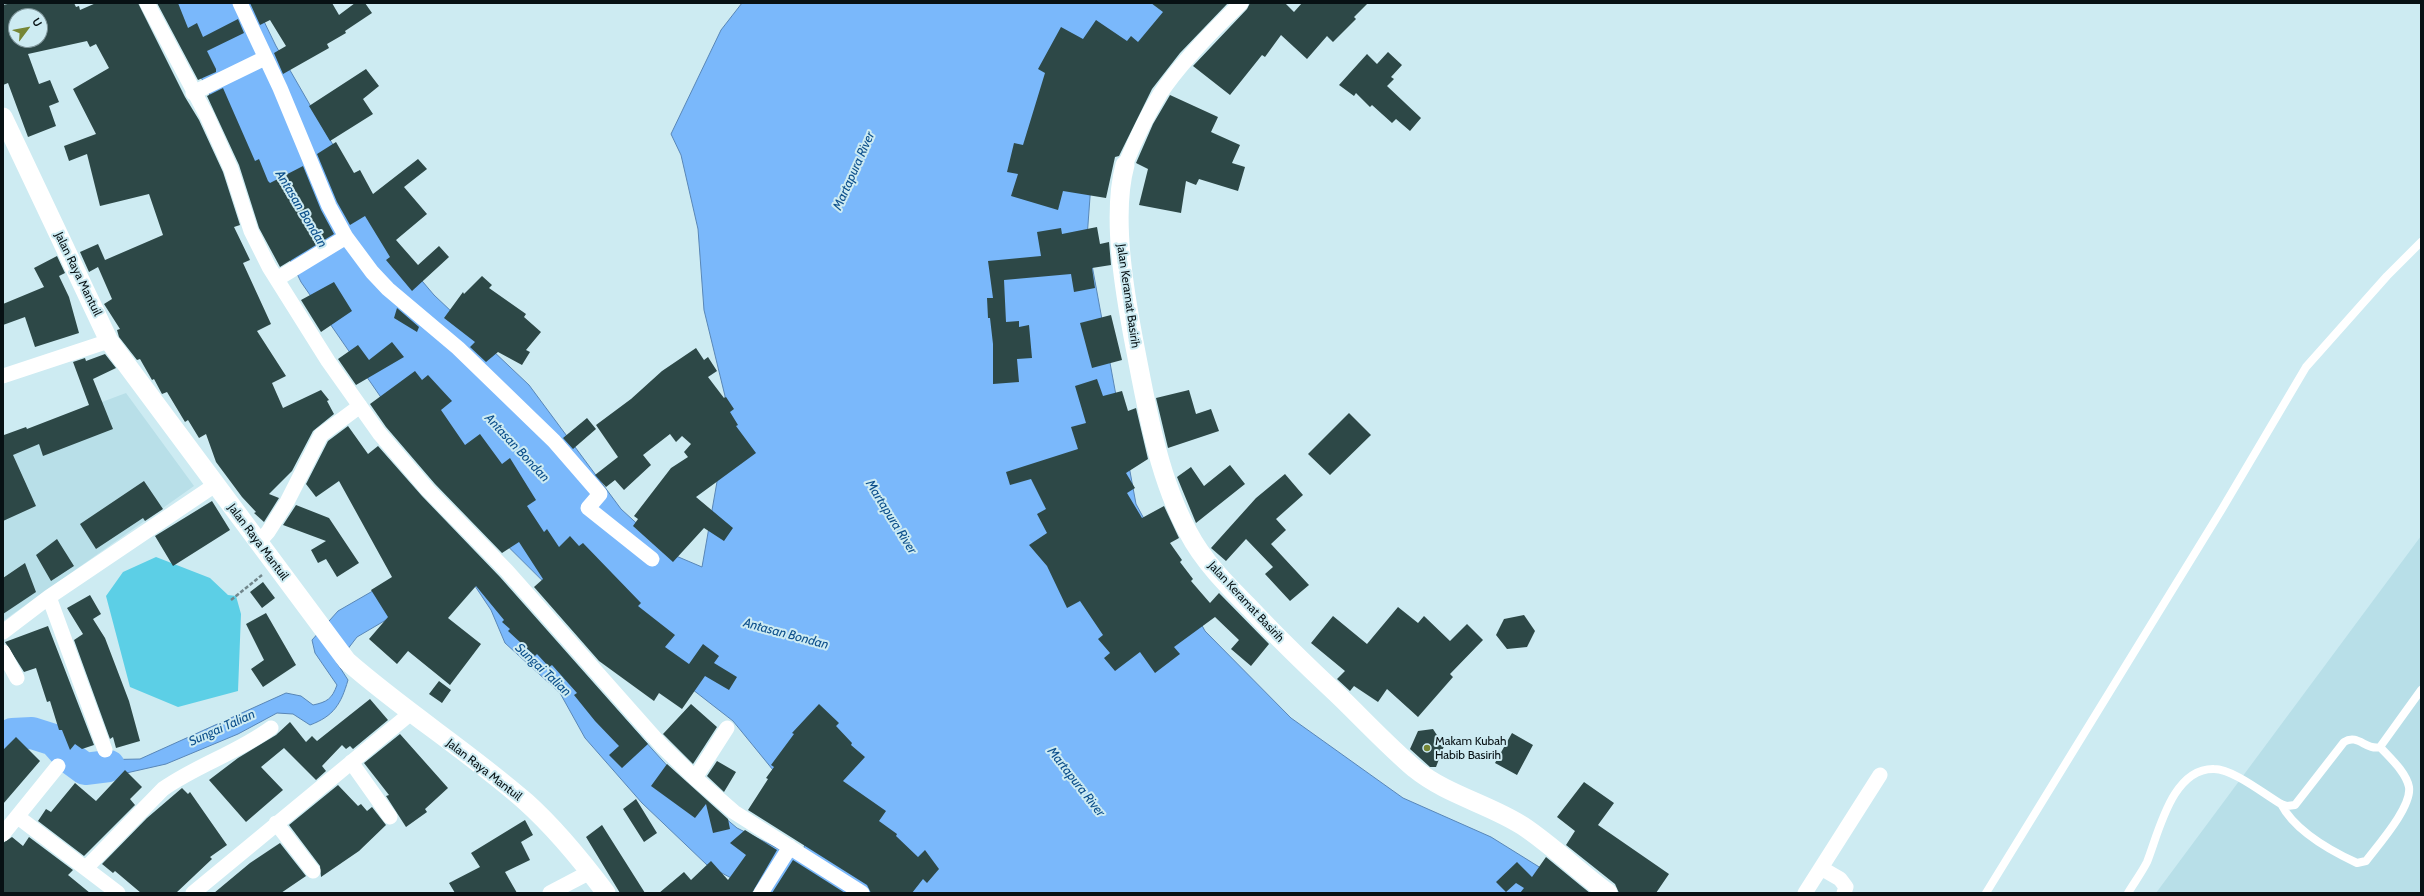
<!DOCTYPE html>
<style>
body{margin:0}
#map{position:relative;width:2424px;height:896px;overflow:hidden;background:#cdebf2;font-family:Cabin,sans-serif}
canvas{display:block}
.frame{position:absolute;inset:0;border:4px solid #071114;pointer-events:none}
.north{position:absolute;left:8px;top:8px;width:40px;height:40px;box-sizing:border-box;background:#cdebf2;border:1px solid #7e9499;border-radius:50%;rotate:58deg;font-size:11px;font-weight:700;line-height:16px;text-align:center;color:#071114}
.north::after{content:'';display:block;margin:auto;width:14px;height:18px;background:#768635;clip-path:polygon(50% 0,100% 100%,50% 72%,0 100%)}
</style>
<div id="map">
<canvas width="2424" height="896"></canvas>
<div class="frame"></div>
<div class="north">U</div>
</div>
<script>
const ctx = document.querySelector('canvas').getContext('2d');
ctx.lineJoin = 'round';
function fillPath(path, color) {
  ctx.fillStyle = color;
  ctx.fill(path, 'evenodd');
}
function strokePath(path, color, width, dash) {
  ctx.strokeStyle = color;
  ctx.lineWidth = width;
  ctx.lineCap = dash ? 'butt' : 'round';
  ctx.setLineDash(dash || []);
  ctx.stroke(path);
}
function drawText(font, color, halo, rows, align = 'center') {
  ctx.font = font + ' Cabin,sans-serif';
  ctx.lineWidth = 4;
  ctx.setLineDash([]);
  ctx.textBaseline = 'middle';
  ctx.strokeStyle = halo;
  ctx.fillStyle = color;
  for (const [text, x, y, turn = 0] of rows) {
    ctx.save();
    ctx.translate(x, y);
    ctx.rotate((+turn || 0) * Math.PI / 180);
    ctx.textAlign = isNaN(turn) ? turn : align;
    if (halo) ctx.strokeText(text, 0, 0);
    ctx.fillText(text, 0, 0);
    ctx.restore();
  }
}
fillPath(new Path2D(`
 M126,393L194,486L3,621V439Z
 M2421,536V893H2156Z`), '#b8dfe8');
fillPath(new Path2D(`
 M156,557L210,578L228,595L236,596L241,614L238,691L178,707L130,687L106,596L123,572Z`), '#5ccfe6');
const water = new Path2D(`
 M161,3H255L276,46L389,242L434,295L529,385L621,509L669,553L702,567L721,459L725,396L704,310L698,229L681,155L671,134L721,30L742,3H1209L1093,156L1087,238L1136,504L1205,631L1291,718L1403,798L1491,837L1581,893H759L707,865L642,803L585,738L560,693L505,643L491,610L475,586L391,617L357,637L337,663L348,680C341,704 334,716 310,725L293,714L277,713L238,734L166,764L91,781L68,768L62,761L76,753L91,760L140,759L286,693L301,696L313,705C327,702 332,699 337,685L315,653L312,640L338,611L397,577L438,549L596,687L681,781L737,828L793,856L802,854L808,834L782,781L733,721L670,672L583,621L432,471L301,282L201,77Z`);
fillPath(water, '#7ab8fb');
strokePath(water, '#5886b6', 1);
strokePath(new Path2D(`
 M3,739L12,734L32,733L54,740L70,758L85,769L109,766`), '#7ab8fb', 32);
fillPath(new Path2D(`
 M12,3H74L76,7L79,6L80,10L96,3H138L185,97L199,120L223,172L240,225L234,227L250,260L243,263L271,324L257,331L286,376L272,383L283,408L321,390L329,400L327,401L334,414L313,431L292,471L269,494L279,498L264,522L254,513L256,512L242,497L216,462L206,434L199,438L188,420L185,422L167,392L162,394L154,379L152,380L140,359L137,360L119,337L117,330L120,329L104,304L112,299L98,267L89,272L80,252L98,244L105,260L163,235L149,194L100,206L87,154L69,161L64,146L96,134L73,89L109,68L96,44L90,47L87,41L28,54L39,84L50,80L59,102L49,106L56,126L28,137L8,83L3,85V5ZM16,16H40V40H16Z
 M157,3H178L188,28L197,23L203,37L238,19L244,33L207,51L216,69V72L198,80Z
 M250,3H332L339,15L355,3H365L372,13L345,31L346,33L327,44L329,48L283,74L274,53L286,46L270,20L260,25Z
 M1151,3H1228L1180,53L1152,89L1119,156L1115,157L1106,198L1063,191L1058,210L1011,196L1018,174L1007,172L1014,143L1023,145L1045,73L1038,69L1061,27L1083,39L1096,20L1127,41L1131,36L1138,42L1163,12Z
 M1250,3H1285L1294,12L1302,3H1368L1354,17L1356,19L1333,42L1327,36L1307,59L1281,35L1265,57L1262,55L1230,95L1193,66L1247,9Z
 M1388,52L1402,65L1391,77L1394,79L1387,86L1421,118L1410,131L1396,119L1392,123L1372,105L1370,107L1356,93L1354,96L1339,85L1367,54L1377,64Z
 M366,69L379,86L363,99L373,114L330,141L309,106Z
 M223,88L255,161L259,159L268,181L270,183L303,166L321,210L334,234L280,267L259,228L239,165L207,96Z
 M1170,95L1218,117L1211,132L1240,145L1232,163L1245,167L1238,191L1199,179L1196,185L1186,181L1181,213L1139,205L1148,169L1136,163L1153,124Z
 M336,142L354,173L360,170L373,194L418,159L427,169L404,187L427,214L396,240L418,265L439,246L449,257L412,291L386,260L390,257L365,216L350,225L337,202L317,154Z
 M1097,227L1100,244L1109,242L1111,265L1092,268L1095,288L1074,292L1071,274L1004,280L1006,322L1019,321V327L1029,325L1032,358L1017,359L1019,382L993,384V344L990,318H988L987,298H993L988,261L1041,256L1037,232L1061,228L1062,234Z
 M57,256L65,273L59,276L69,297L79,333L35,347L25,317L3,325V304L44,287L34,268Z
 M482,276L492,285L489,288L526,314L524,317L541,332L526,350L530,352L522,365L498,352L486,362L470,347L475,342L444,318L463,292L464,294Z
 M334,282L352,311L321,332L301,300Z
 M397,308L419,327L417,332L394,318Z
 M1111,315L1122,360L1092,368L1080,323Z
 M392,342L404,357L356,385L338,359L358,345L369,360Z
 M696,348L704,360L708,357L717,371L708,377L724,398L726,397L734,409L730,412L738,425L736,426L756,453L696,497L733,528L724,541L704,528L673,562L633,526L638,519L634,516L671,468L688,457L684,452L691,444L682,436L676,442L670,434L643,455L651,465L624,490L615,480L606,487L595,475L618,457L596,425L631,399L662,371Z
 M105,354L116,368L93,379L113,429L43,456L39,444L13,455L36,506L3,521V432L4,435L26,427L27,429L89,405L73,362L85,358L86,361Z
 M415,371L422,380L428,375L452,401L441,410L465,445L480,434L502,464L510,458L536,500L527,506L544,532L547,529L559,547L570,536L579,546L583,543L641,603L638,606L675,635L665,647L689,664L703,644L719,656L714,663L737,677L729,690L705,676L682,709L659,693L654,701L599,661L534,587L543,579L519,542L502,553L435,484L386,427L370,404Z
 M1097,379L1103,396L1122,391L1128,411L1136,408L1148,459L1126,473L1135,488L1127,493L1142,518L1164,506L1179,538L1170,543L1182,560L1180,562L1193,579L1191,581L1210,603L1219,593L1269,644L1251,666L1231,649L1239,640L1215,617L1174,647L1180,654L1155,673L1140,652L1115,671L1104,658L1110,653L1098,639L1103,635L1080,601L1067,608L1047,566L1029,545L1047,533L1037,514L1046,509L1031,479L1010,485L1006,472L1078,449L1071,427L1086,423L1075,386Z
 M1189,390L1196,414L1211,409L1219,431L1168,448L1156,398Z
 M1349,413L1371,435L1330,475L1308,454Z
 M587,418L596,429L573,449L563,438Z
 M348,426L368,454L378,446L422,496L500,577L648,744L622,768L609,755L619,746L595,721L574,695L577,693L552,665L549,667L537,654L535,656L508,631L510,629L502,622L504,620L476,586L448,618L481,644L450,685L408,651L397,664L369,639L388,617L371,590L392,577L339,481L316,497L306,484L328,441Z
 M1230,465L1245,484L1196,523L1177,477L1191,467L1204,486Z
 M1285,474L1303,495L1276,519L1286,530L1271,544L1309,585L1290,601L1265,574L1273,567L1246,539L1226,561L1211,548L1256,498Z
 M144,481L163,509L145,521L143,518L96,549L80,524Z
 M212,501L230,530L173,566L155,536Z
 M296,505L329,518L359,563L337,577L326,559L318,563L311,550L326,541L283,525Z
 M57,539L74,566L51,581L36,555Z
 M25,563L36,592L3,614V578Z
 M263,582L275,598L262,608L250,592Z
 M90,595L101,614L93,619L105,638L129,701L140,741L116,748L113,737L110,739L74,640L83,634L67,608Z
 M1398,607L1418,623L1424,616L1450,641L1467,624L1483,640L1450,674L1453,677L1418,717L1387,689L1378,702L1354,686L1350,691L1337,679L1345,671L1311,643L1333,616L1367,644Z
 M266,613L296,665L263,687L251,669L264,660L246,624Z
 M1524,615L1535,631L1527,647L1507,649L1496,635L1504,619Z
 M48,626L94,745L82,749L75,744L70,750L62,730H59L50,701L47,702L36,668L24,672L5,642Z
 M439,681L451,690L442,703L429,694Z
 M370,699L388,720L353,749L350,746L346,749L342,745L322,766L326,771L316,780L284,748L261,767L283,790L246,822L209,780L238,758L276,735L290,722L306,742L312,736L317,741Z
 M691,704L717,727L693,764L663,734Z
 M819,704L839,723L836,726L852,743L851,745L865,757L843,781L886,811L879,821L897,834L896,836L918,857L925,850L939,869L927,883L923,879L912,893H871L867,885L748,810L768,779L766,778L774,767L771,765L794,734L792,733Z
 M1433,729L1444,746L1436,767H1430L1410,749L1418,731Z
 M1512,733L1533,745L1517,775L1495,763Z
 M400,734L448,788L425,809L427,812L406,827L386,796L389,795L364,763Z
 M16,737L40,761L3,804V750Z
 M717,761L736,772L724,792L707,776Z
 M667,764L728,819L730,829L713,833L706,804L695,818L651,786Z
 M125,770L142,787L130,799L135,805L84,856L38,821L46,809L51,812L75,783L96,801Z
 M1584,782L1614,803L1598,825L1669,874L1656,893H1619L1615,884L1566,845L1575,831L1557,817Z
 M338,785L358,806L361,804L367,811L372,807L386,825L359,851L321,877L320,866L289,825Z
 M182,788L188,794L190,792L227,845L210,857L212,859L176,893H141L115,871L113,873L102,864L147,818Z
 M636,799L657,833L644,842L623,809Z
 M525,820L533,835L521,842L530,860L505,872L517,893H455L449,883L480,867L471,853Z
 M602,825L645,893H620L586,837Z
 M745,830L777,850L752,893H659L684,872L691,880L711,861L728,880L746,855L730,843Z
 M12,837L23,846L29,837L73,870L68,875L90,893H3V843Z
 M280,843L306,876L281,893H214L250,863Z
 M1546,857L1580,885L1590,893H1520L1524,888L1516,883L1506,892L1496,882L1517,862L1532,877Z
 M793,860L845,893H772Z`), '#2d4847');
strokePath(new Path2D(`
 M231,600L262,575`), '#72878c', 2.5, [4, 2]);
strokePath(new Path2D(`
 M2281,804C2295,831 2331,851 2357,863L2366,861C2378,845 2412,807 2409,787C2406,772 2390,758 2380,747
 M1986,893L2222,509L2306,367L2387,276L2421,242
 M2128,893C2134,883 2142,872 2147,862C2159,832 2172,768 2214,769C2233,769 2264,794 2281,804L2287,806L2295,805L2344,742C2358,733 2366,751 2380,747L2421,690`), '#fff', 8);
strokePath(new Path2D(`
 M147,3L207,116L231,169L251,231L269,267L328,361L379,433L428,490L507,571L662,746L695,778L734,812L862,893
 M240,3L280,88L329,206L346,237L372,272L388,289L458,348L523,411L554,441L600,494L588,508L652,559
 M193,93L265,58
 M1125,165C1135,141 1146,117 1160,94C1179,65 1215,28 1241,3
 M277,279L346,237
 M3,376L109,341
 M258,543L268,532L287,502L321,435L360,406
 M49,597L105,750
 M3,632L49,597L215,485
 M3,652L17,678
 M351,762L390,817
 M695,778L727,728
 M18,817L118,893
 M276,823L313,871
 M3,834L58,766
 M86,868L163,789C197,765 237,753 271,728
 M1821,868L1840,879L1846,887L1844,893
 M193,893L411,713
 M550,893L590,872
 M761,893L790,847
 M1805,893L1880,775`), '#fff', 15);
strokePath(new Path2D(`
 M3,117L109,341L347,661C404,711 469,752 526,802C556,829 582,861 606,893
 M1125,165C1111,216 1125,295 1135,347C1147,409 1158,476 1188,532C1203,561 1227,585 1250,608C1278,638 1307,666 1337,694C1363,719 1388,746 1415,769C1447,795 1489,804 1523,826C1553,846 1579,872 1608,893`), '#fff', 19);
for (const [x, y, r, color] of [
 [1427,748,4,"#768635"]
]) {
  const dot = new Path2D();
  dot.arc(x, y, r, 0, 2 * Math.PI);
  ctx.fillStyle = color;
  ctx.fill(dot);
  strokePath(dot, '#cdebf2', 1.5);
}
drawText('12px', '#071114', '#cdebf2', [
 ["Jalan Raya Mantuil",78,274,64],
 ["Jalan Keramat Basirih",1128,296,82],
 ["Jalan Raya Mantuil",258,542,53],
 ["Jalan Keramat Basirih",1246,602,47],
 ["Jalan Raya Mantuil",484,770,38]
]);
drawText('12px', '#071114', '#cdebf2', [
 ["Makam Kubah",1435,741],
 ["Habib Basirih",1435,755]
], 'left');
drawText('italic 13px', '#0d508c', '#cdebf2', [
 ["Martapura River",854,171,-66],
 ["Antasan Bondan",301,209,59],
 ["Antasan Bondan",517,448,47],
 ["Martapura River",891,517,58],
 ["Antasan Bondan",786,634,15],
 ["Sungai Talian",543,670,43],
 ["Sungai Talian",222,728,-24],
 ["Martapura River",1076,782,52]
]);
</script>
